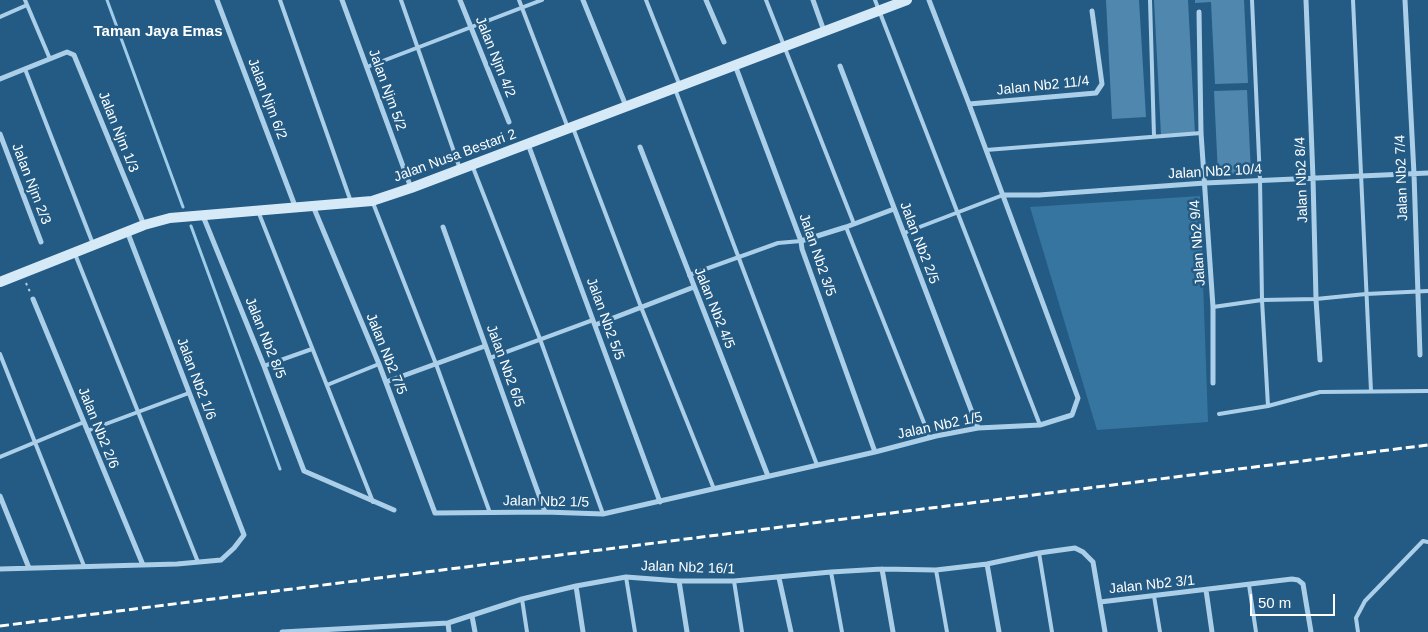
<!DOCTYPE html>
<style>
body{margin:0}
#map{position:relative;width:1428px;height:632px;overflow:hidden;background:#235b84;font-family:Arial,sans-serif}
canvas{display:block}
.scale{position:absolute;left:1250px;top:594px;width:85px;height:22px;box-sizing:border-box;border:2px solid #fff;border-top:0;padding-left:6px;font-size:15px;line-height:18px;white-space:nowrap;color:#fff;-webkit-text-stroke:4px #235b84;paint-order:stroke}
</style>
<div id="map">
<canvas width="1428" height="632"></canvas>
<div class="scale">50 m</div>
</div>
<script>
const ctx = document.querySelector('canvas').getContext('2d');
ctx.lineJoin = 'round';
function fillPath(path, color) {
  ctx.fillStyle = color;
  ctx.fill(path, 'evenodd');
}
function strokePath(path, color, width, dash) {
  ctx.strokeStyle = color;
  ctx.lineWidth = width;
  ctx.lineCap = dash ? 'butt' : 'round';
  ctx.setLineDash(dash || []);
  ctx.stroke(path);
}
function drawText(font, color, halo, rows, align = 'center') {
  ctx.font = font + ' Arial,sans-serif';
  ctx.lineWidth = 5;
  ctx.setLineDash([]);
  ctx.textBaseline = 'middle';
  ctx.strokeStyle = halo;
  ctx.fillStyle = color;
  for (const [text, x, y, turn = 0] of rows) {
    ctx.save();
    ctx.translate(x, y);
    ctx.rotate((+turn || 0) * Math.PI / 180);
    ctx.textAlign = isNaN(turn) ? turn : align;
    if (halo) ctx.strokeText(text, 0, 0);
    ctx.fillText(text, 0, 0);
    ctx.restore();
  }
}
fillPath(new Path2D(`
 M1200,196L1208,422L1097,430L1030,207Z`), '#3775a1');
strokePath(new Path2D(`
 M107,0L183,207
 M191,226L280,469`), '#9fcce9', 3);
fillPath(new Path2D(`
 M1106,0H1139L1146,117L1112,119Z
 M1154,0H1188L1195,134L1161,135Z
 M1195,0H1244L1248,83L1215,84L1211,2L1195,3Z
 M1247,90L1251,173L1218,175L1214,91Z`), '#5087ae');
strokePath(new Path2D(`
 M26,283L30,292`), '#abcfe8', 2, [2.5, 4]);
strokePath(new Path2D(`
 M25,0L50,59
 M280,0L351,202
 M401,0L460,169
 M519,0L568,128
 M646,0L680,86
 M766,0L854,224
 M875,0L1040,425
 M1150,0L1154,136
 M1252,0L1260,180L1262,300L1268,406
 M1353,0L1371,391
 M0,17L27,5
 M367,67L542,0
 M25,69L93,244
 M675,89L817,465
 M573,128L641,307L714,489
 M986,150L1201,133
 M472,165L540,339L603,514
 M373,203L436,364L490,513
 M258,211L373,502
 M846,227L930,438
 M904,233L1003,195
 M75,254L198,562
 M689,275L778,243L801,241
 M1213,307L1262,300L1316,299L1366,294L1428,291
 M0,354L84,566
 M490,358L593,320
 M264,366L312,349
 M327,385L379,364
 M1219,414L1268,406L1320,392L1428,391
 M87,431L189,393
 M0,457L84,422
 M1039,553L1052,632
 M936,570L947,632
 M831,572L842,632
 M626,577L635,632
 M734,581L742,632
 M1249,585L1256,632
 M1154,596L1160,632
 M522,599L527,632
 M1358,632L1356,618L1365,601L1423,541L1428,542`), '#abcfe8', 4);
strokePath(new Path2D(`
 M217,0L295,206
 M342,0L411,188
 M460,0L509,122
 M583,0L626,106
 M706,0L724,42
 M813,0L824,31
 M1306,0L1313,178L1316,299L1320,360
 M1405,0L1414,174L1420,355
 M1199,12L1201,133L1213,307V383
 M735,65L801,241L802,249L875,452
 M840,66L978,428
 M0,79L67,52L74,55L144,225
 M969,104L1096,93L1102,84L1092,11
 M0,134L41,242
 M528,144L660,502
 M640,147L768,476
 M1003,195H1039L1205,183L1428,173
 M313,206L379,364L435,513L545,512L603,514L875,452L936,436L978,428L1040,425L1072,415L1078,398L969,104L929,0
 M203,216L264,366L304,471L394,510
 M443,227L545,512
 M801,241L846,227L894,209
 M33,299L143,565
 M595,325L694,287
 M386,382L485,346
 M0,496L29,568
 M987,564L999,632
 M0,569L177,564L221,560L234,548L244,535L127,231
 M882,569L893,632
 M779,578L791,632
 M679,581L687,632
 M576,586L583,632
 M1206,590L1212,632
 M1100,602L1292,579L1298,580L1303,584L1311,632
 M472,616L475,632
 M448,623L449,632
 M282,632L448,623L522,599L576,586L626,577L679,581H734L831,572L882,569L936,570L987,564L1039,553L1075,548L1083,552L1093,562L1105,632`), '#abcfe8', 5);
strokePath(new Path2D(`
 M0,282L144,225L170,218L372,201L411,188L907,0`), '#d6e9f7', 10);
strokePath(new Path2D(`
 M0,626L1428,445`), '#fff', 3, [9, 4]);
drawText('14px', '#fff', '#235b84', [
 ["Jalan Njm 4/2",495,57,68],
 ["Jalan Nb2 11/4",1043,86,-6],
 ["Jalan Njm 5/2",387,90,70],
 ["Jalan Njm 6/2",267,99,69],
 ["Jalan Njm 1/3",118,132,68],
 ["Jalan Nusa Bestari 2",455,156,-20],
 ["Jalan Nb2 10/4",1215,172,-3],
 ["Jalan Nb2 7/4",1402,178,-92],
 ["Jalan Nb2 8/4",1302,180,-92],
 ["Jalan Njm 2/3",31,184,69],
 ["Jalan Nb2 2/5",919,243,69],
 ["Jalan Nb2 9/4",1198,243,-94],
 ["Jalan Nb2 3/5",817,255,71],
 ["Jalan Nb2 4/5",714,308,68],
 ["Jalan Nb2 5/5",605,319,70],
 ["Jalan Nb2 8/5",265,338,68],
 ["Jalan Nb2 7/5",386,354,68],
 ["Jalan Nb2 6/5",505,366,70],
 ["Jalan Nb2 1/6",196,379,69],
 ["Jalan Nb2 1/5",940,426,-12],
 ["Jalan Nb2 2/6",98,428,68],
 ["Jalan Nb2 1/5",546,502,1],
 ["Jalan Nb2 16/1",688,568,2],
 ["Jalan Nb2 3/1",1152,585,-6]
]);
drawText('bold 15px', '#fff', '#235b84', [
 ["Taman Jaya Emas",158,32]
]);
</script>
